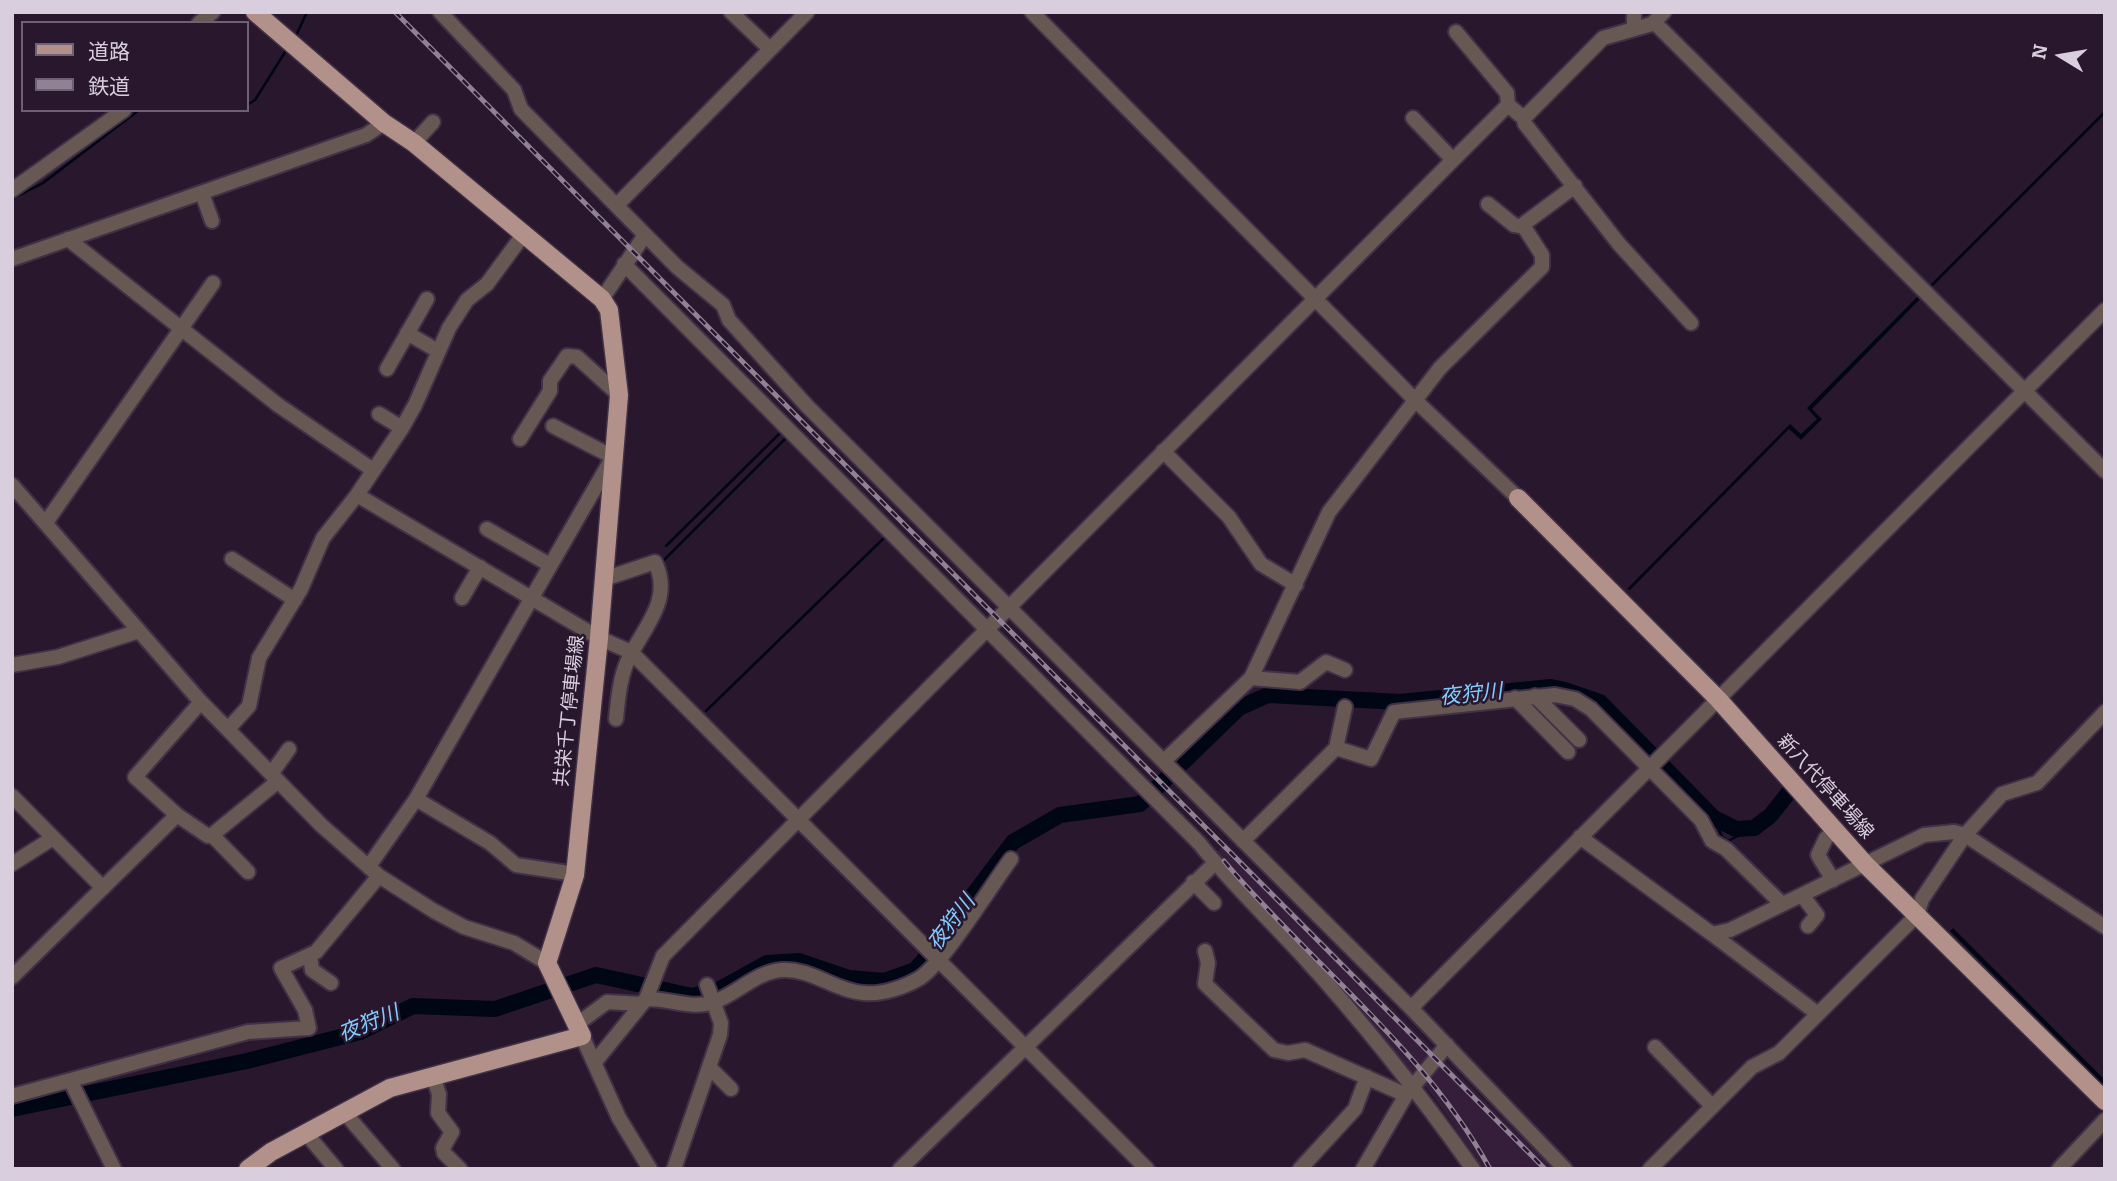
<!DOCTYPE html>
<meta charset="utf-8">
<style>
body{margin:0}
#map{position:relative;width:2117px;height:1181px;overflow:hidden;background:#28172d;font-family:Bitter,"Noto Sans JP",serif}
canvas{display:block}
.frame{position:absolute;inset:0;border:14px solid #d9cedd;pointer-events:none}
.legend{position:absolute;left:21px;top:21px;width:228px;height:91px;box-sizing:border-box;background:#28172d;border:2px solid #6f6073;margin:0;padding:9px 12px;list-style:none;font-size:21px;color:#d9cedd}
.legend li{display:flex;align-items:center;gap:14px;height:35px}
.legend b{width:35px;border:2px solid #6f6073}
.north{position:absolute;left:2026px;top:21px;width:70px;height:70px;-webkit-text-stroke:5px #28172d;paint-order:stroke;rotate:281deg;font-size:19px;font-weight:700;line-height:28px;text-align:center;color:#d9cedd}
.north::after{content:'';display:block;margin:auto;width:24px;height:32px;background:#d9cedd;clip-path:polygon(50% 0,100% 100%,50% 72%,0 100%)}
</style>
<div id="map">
<canvas width="2117" height="1181"></canvas>
<div class="frame"></div>
<ul class="legend">
<li><b style="height:9px;background:#b19189"></b>道路</li>
<li><b style="height:9px;background:#908294"></b>鉄道</li>
</ul>
<div class="north">N</div>
</div>
<script>
const ctx = document.querySelector('canvas').getContext('2d');
ctx.lineJoin = 'round';
function fillPath(path, color) {
  ctx.fillStyle = color;
  ctx.fill(path, 'evenodd');
}
function strokePath(path, color, width, dash) {
  ctx.strokeStyle = color;
  ctx.lineWidth = width;
  ctx.lineCap = dash ? 'butt' : 'round';
  ctx.setLineDash(dash || []);
  ctx.stroke(path);
}
function drawText(font, color, halo, rows, align = 'center') {
  ctx.font = font + ' Bitter,"Noto Sans JP",serif';
  ctx.lineWidth = 5;
  ctx.setLineDash([]);
  ctx.textBaseline = 'middle';
  ctx.strokeStyle = halo;
  ctx.fillStyle = color;
  for (const [text, x, y, turn = 0] of rows) {
    ctx.save();
    ctx.translate(x, y);
    ctx.rotate((+turn || 0) * Math.PI / 180);
    ctx.textAlign = isNaN(turn) ? turn : align;
    if (halo) ctx.strokeText(text, 0, 0);
    ctx.fillText(text, 0, 0);
    ctx.restore();
  }
}
fillPath(new Path2D(`
 M1226,843L1553,1169H1484L1433,1096L1350,1000L1214,854Z`), '#341e3a');
fillPath(new Path2D(`
 M2105,110V114L1931,288L1928,287Z
 M1921,293L1923,296L1812,409L1822,419L1801,440L1789,429L1630,590L1627,589L1790,424L1801,434L1817,419L1807,408Z
 M1953,928L2105,1080V1086L1950,931Z`), '#000614');
strokePath(new Path2D(`
 M295,38L307,12
 M247,105L255,100L287,49
 M12,199L43,183L139,110
 M666,546L781,432
 M664,560L786,438
 M706,711L886,536
 M1714,818L1722,837L1728,841L1754,828`), '#000614', 2.5);
strokePath(new Path2D(`
 M12,1109L247,1061L360,1032L413,1006L495,1009L596,975L692,996L720,989L767,963L799,961L849,978L884,981L915,970L923,961L1013,842L1060,815L1140,804L1239,708L1268,695L1400,702L1551,687L1565,690L1600,702L1714,818L1736,829L1754,828L1770,816L1790,791`), '#000614', 16);
const minor = new Path2D(`
 M440,12L514,90L521,109L677,267L723,305L729,320L807,406L1411,1008L1565,1169
 M731,12L770,49
 M1032,12L1417,402L1518,498
 M1634,12V29
 M1654,22L2105,471
 M199,23L213,12
 M1456,32L1507,93L1508,105
 M1523,117L1525,124L1619,244L1691,323
 M1413,118L1453,160
 M414,143L433,122
 M12,190L124,110
 M202,193L212,221
 M1488,204L1514,225L1524,227
 M617,205L807,12
 M68,239L278,405L373,470
 M12,259L366,135L384,123
 M624,264L1199,843C1230,882 1266,916 1300,953C1362,1021 1420,1094 1473,1169
 M602,299L645,235
 M407,333L438,351
 M387,369L427,299
 M379,414L402,428
 M553,426L611,456
 M520,439L550,391V381L567,356L577,357L619,395
 M1163,451L1229,517L1261,564L1296,585
 M12,485L201,702L321,825L379,876L434,911L464,927L514,943L547,963
 M357,495L599,638L631,652L1147,1169
 M47,521L213,283
 M487,529L550,565
 M232,559L295,600
 M604,579L655,562C673,599 645,626 630,656C620,674 618,699 616,719
 M462,598L480,567
 M12,665L58,657L139,631
 M1251,678L1300,682L1326,662L1345,670
 M1535,696L1579,740
 M1515,698L1568,752
 M228,729L249,706L259,658L301,589L323,538L357,495L402,428L415,405L449,328L467,300L487,284L523,235
 M1336,748L1345,707
 M1164,761L1251,678L1329,512L1440,368L1542,267V255L1524,227L1525,223L1575,186
 M271,774L289,749
 M12,796L103,888
 M416,799L490,843L516,865L575,874
 M177,815L135,777L201,702
 M212,835L248,872
 M1580,837L1712,934L1730,930L1924,835L1954,832L1965,835L2105,927
 M1243,841L1336,748L1371,759L1394,712L1555,695L1575,699L1591,709L1701,820L1712,841L1726,849L1782,904
 M12,864L53,838
 M369,866L416,799L614,455
 M1833,880L1818,855L1826,838L1835,831
 M1193,882L1214,903
 M1802,895L1817,915L1808,926
 M1712,934L1818,1014
 M1205,951L1208,963L1205,984L1274,1050L1288,1053L1305,1050L1406,1095
 M310,956L312,970L331,983
 M12,977L177,815L208,836L212,835L277,782
 M646,999C669,998 691,1010 714,1002C738,993 756,972 782,970C811,968 835,991 864,993C882,995 905,987 920,978C944,962 991,886 1011,859
 M1411,1008L2105,310
 M576,1025L607,1002L642,1004
 M582,1036L619,1118L650,1169
 M1655,1047L1712,1106
 M594,1063L646,999L663,956L1453,160L1508,105L1520,115H1527L1603,38L1652,24L1664,12
 M710,1068L731,1089
 M433,1077L439,1094L438,1113L452,1132L443,1148L444,1153L460,1169
 M71,1082L114,1169
 M12,1096L248,1032L309,1028L305,1010L281,968L316,952L379,876
 M344,1112L393,1169
 M305,1132L336,1169
 M674,1169L720,1035L721,1023L707,985
 M900,1169L1215,863
 M1300,1169L1355,1109L1367,1077
 M1363,1169L1406,1095L1447,1045
 M1650,1169L1752,1067L1779,1053L1917,915L1922,899L1965,835L2002,794L2037,783L2105,712
 M2059,1169L2105,1120`);
const major = new Path2D(`
 M1518,498L1718,699L1866,865L2105,1101
 M248,1169L271,1152L390,1088L582,1036L547,963L575,875L599,638L619,395L609,310L602,299L414,143L384,123L255,12`);
strokePath(minor, '#413146', 18);
strokePath(major, '#413146', 21);
strokePath(minor, '#675854', 14);
strokePath(major, '#b19189', 18);
const rail = new Path2D(`
 M395,12L1545,1169
 M1224,861C1312,965 1424,1048 1490,1169`);
strokePath(rail, '#908294', 5);
strokePath(rail, '#28172d', 2.5, [8]);
drawText('19px', '#d9cedd', '#28172d', [
 ["共栄千丁停車場線",570,711,-84],
 ["新八代停車場線",1825,787,48]
]);
drawText('italic 21px', '#82ccff', '#28172d', [
 ["夜狩川",1471,695,-6],
 ["夜狩川",952,923,-53],
 ["夜狩川",369,1024,-22]
]);
</script>
